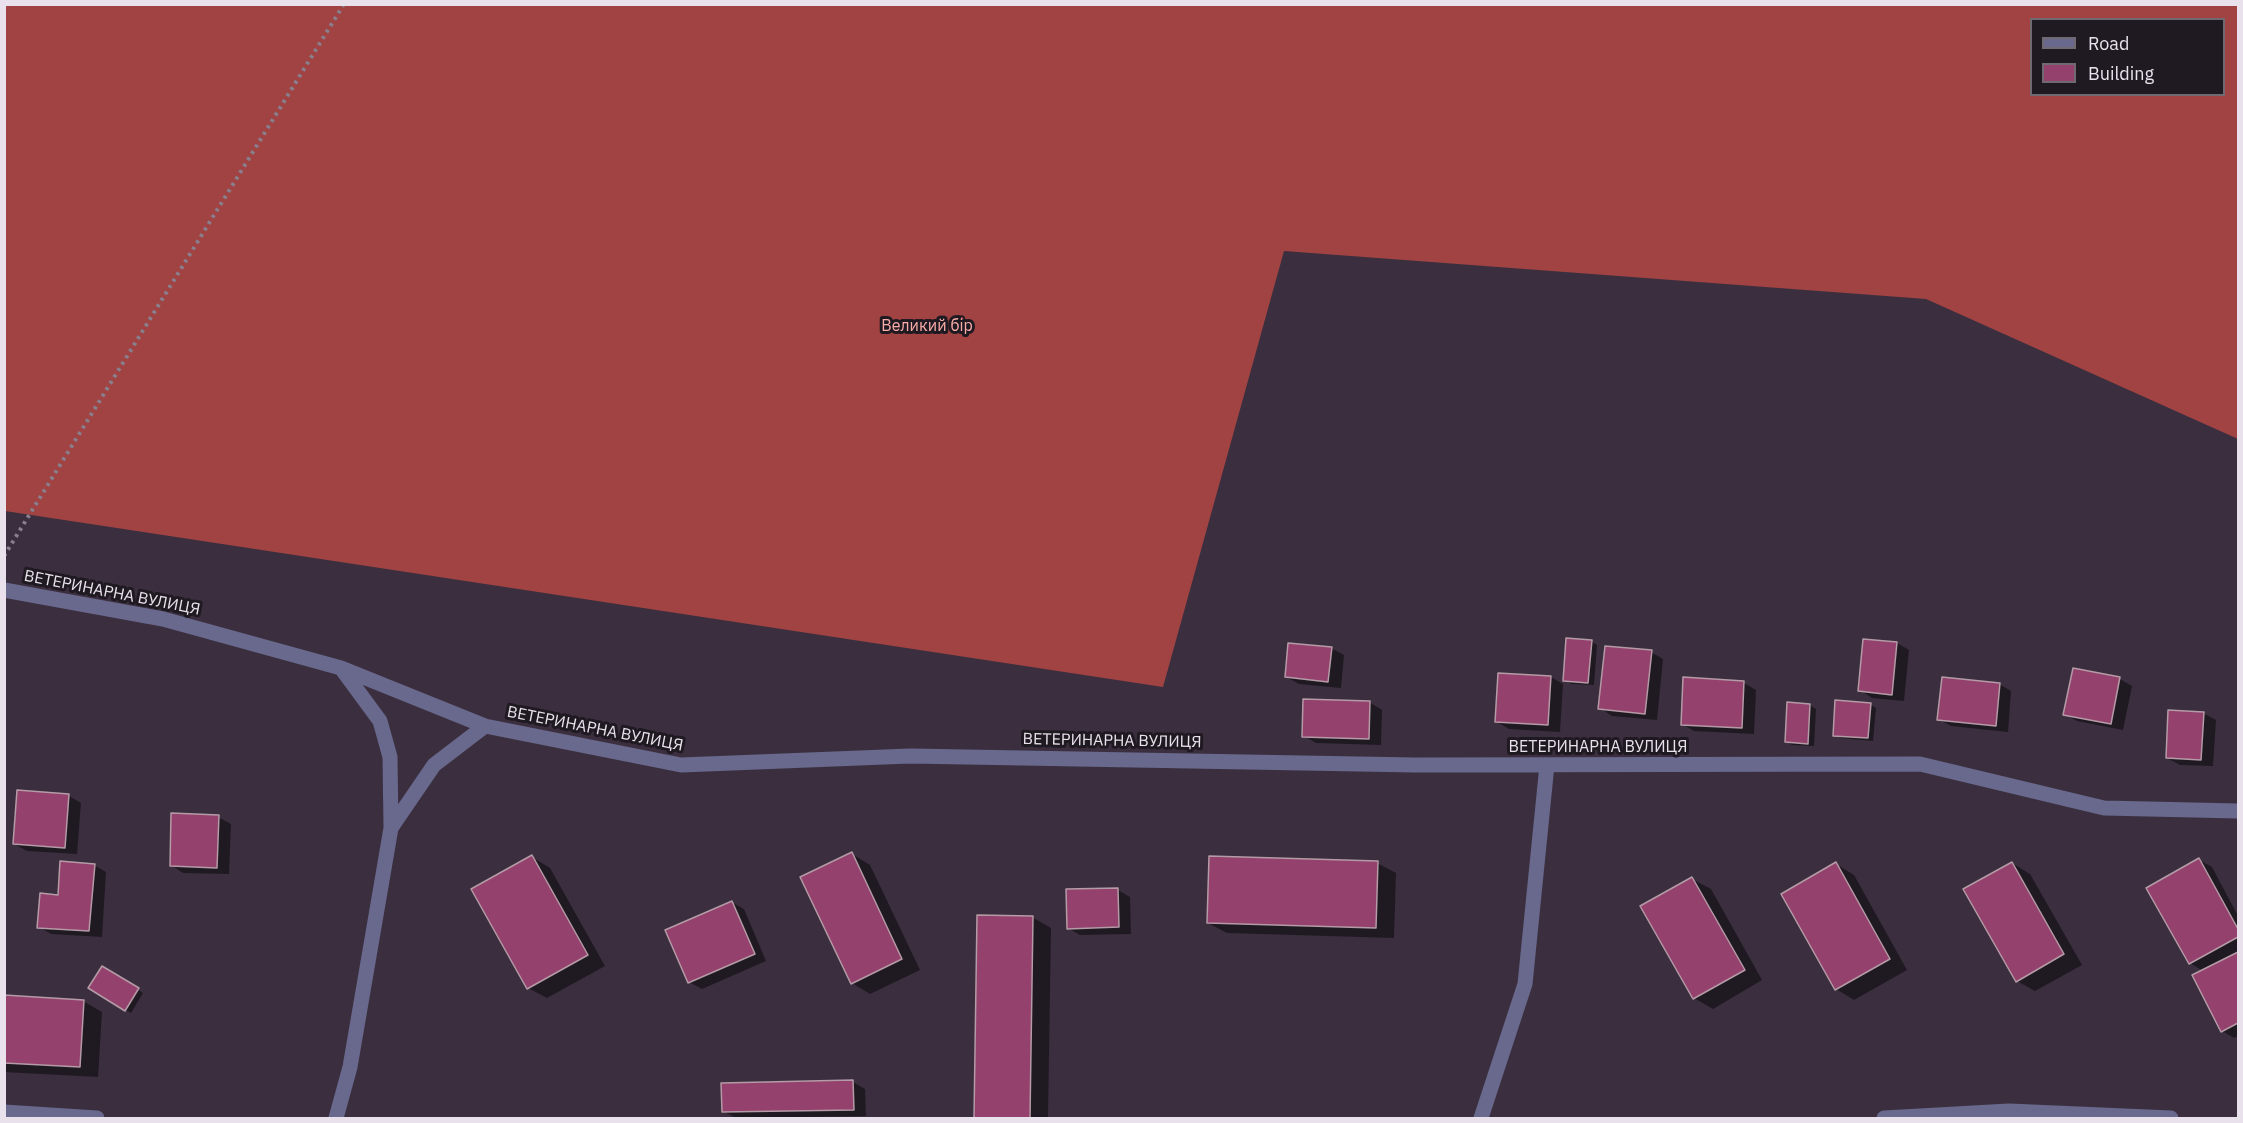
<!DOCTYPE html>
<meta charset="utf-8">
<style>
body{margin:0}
#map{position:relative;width:2243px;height:1123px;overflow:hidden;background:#3b2f3f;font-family:"IBM Plex Sans",sans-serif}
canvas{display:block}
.frame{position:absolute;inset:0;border:6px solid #e9e1ec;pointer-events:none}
.legend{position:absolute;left:2030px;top:18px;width:195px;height:78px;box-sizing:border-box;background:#1f1921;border:2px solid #706972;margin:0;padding:8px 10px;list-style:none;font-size:18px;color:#e9e1ec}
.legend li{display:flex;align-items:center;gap:12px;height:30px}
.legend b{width:30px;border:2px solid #706972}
</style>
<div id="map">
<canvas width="2243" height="1123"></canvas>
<div class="frame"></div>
<ul class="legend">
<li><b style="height:8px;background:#68698d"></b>Road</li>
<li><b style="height:16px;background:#95416e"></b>Building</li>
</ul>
</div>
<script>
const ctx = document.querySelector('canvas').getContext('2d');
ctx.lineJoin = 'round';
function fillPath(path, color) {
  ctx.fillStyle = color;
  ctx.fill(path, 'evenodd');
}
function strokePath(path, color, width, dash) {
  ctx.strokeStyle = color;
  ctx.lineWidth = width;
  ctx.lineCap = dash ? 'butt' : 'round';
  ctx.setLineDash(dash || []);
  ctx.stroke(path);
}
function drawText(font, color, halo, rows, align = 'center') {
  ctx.font = font + ' "IBM Plex Sans",sans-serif';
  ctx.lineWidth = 6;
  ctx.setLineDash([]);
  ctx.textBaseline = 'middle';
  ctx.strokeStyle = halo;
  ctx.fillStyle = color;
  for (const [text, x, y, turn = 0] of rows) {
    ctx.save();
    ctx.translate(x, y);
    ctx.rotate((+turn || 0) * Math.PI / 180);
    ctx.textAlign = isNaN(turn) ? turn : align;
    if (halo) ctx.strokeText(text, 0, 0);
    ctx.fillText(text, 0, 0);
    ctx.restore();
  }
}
fillPath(new Path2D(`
 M4,5H2238V439L1926,299L1284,251L1163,687L5,511ZM2032,20H2224V94H2032Z`), '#a04342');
fillPath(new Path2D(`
 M1591,641L1597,645L1594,685L1571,684L1565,680Z
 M1897,643L1909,650L1904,701L1872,698L1860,690Z
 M1331,648L1344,655L1341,688L1299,684L1286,677Z
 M1651,652L1663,659L1657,720L1612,716L1600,708Z
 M2074,670L2120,679L2132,686L2123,730L2077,721L2065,714Z
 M1551,677L1563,684L1560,732L1509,729L1497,722Z
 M1685,679L1744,683L1756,690L1754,734L1694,731L1682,724Z
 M1999,684L2011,691L2008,732L1951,726L1938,719Z
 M1369,702L1382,710L1381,745L1316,743L1304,736Z
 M1788,704L1810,705L1816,709L1814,746L1792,745L1787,741Z
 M1870,704L1876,708L1873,741L1840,738L1834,735Z
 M2203,713L2216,720L2213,766L2180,765L2167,758Z
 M69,796L81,803L77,854L27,851L14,844Z
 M218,817L231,824L229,874L183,873L171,865Z
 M852,854L870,865L920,970L870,994L852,983Z
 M532,857L550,868L605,966L547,998L528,988Z
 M2199,860L2212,867L2238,916V1036L2234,1038L2222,1031L2203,971L2190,963Z
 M1377,863L1396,873L1394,938L1227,933L1208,923Z
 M2012,863L2030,874L2082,965L2035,991L2017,981Z
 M1836,864L1854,875L1907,970L1854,1000L1836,989Z
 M94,865L106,872L102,937L51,934L39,927L59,896Z
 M1692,879L1711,889L1762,980L1713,1009L1694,998Z
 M1118,890L1130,897L1131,934L1080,935L1068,928Z
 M731,902L744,909L766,961L702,989L689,982Z
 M978,916L1032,917L1051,928L1048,1118H975Z
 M103,968L143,993L131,1013L90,988Z
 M4,997L83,1001L102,1012L98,1077L4,1072Z
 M853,1082L865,1089L866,1116L736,1118L723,1111Z`), '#0007');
const building = new Path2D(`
 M1566,638L1592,640L1588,683L1563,681Z
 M1863,639L1897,642L1892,695L1858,691Z
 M1288,643L1332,647L1328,682L1285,677Z
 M1605,646L1652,650L1645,714L1598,709Z
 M2073,668L2120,677L2111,724L2063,715Z
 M1498,673L1551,676L1548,725L1495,722Z
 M1683,677L1744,681L1742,728L1681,725Z
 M1942,677L2000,683L1996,726L1937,720Z
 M1303,699L1370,701L1369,739L1302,737Z
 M1835,700L1871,703L1868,738L1833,736Z
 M1787,702L1810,704L1808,744L1785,742Z
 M2168,710L2204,712L2201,760L2166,758Z
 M17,790L69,794L65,848L13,844Z
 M171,813L219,815L217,868L170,866Z
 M852,852L902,959L851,984L800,877Z
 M532,855L588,955L527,989L471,889Z
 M1209,856L1378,861L1376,928L1207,923Z
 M2199,858L2238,929V937L2189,964L2146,888Z
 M60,861L95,864L89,931L37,928L40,893L58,895Z
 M1836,862L1890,959L1835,990L1781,894Z
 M2012,862L2064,954L2016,982L1963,889Z
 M1692,877L1745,970L1693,999L1640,906Z
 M1118,888L1119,927L1067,929L1066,889Z
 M732,901L755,954L688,983L665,930Z
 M977,915L1033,916L1030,1118H974Z
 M2238,952V1023L2221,1032L2192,975Z
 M102,966L139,988L125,1011L88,988Z
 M4,995L84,1000L80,1067L4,1063Z
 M853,1080L854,1110L722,1112L721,1083Z`);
fillPath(building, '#95416e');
strokePath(building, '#b49ba6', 1.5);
strokePath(new Path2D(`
 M4,556L344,4`), '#897f8d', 4, [3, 4.5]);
strokePath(new Path2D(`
 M4,590L163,619L341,668L485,726L681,765L910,756L1415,765L1920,764L2104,808L2238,811
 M341,668L380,721L390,757L391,828
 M4,1112L97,1118
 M336,1118L350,1067L391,828L434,765L485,726
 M1481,1118L1525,984L1547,765
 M1884,1118L2009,1111L2171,1118`), '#68698d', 15);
drawText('16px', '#fbada8', '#1f1921', [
 ["Великий бір",927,326]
]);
drawText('16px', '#e9e1ec', '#1f1921', [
 ["ВЕТЕРИНАРНА ВУЛИЦЯ",112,593,11],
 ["ВЕТЕРИНАРНА ВУЛИЦЯ",595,729,11],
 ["ВЕТЕРИНАРНА ВУЛИЦЯ",1112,741,1],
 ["ВЕТЕРИНАРНА ВУЛИЦЯ",1598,747]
]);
</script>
